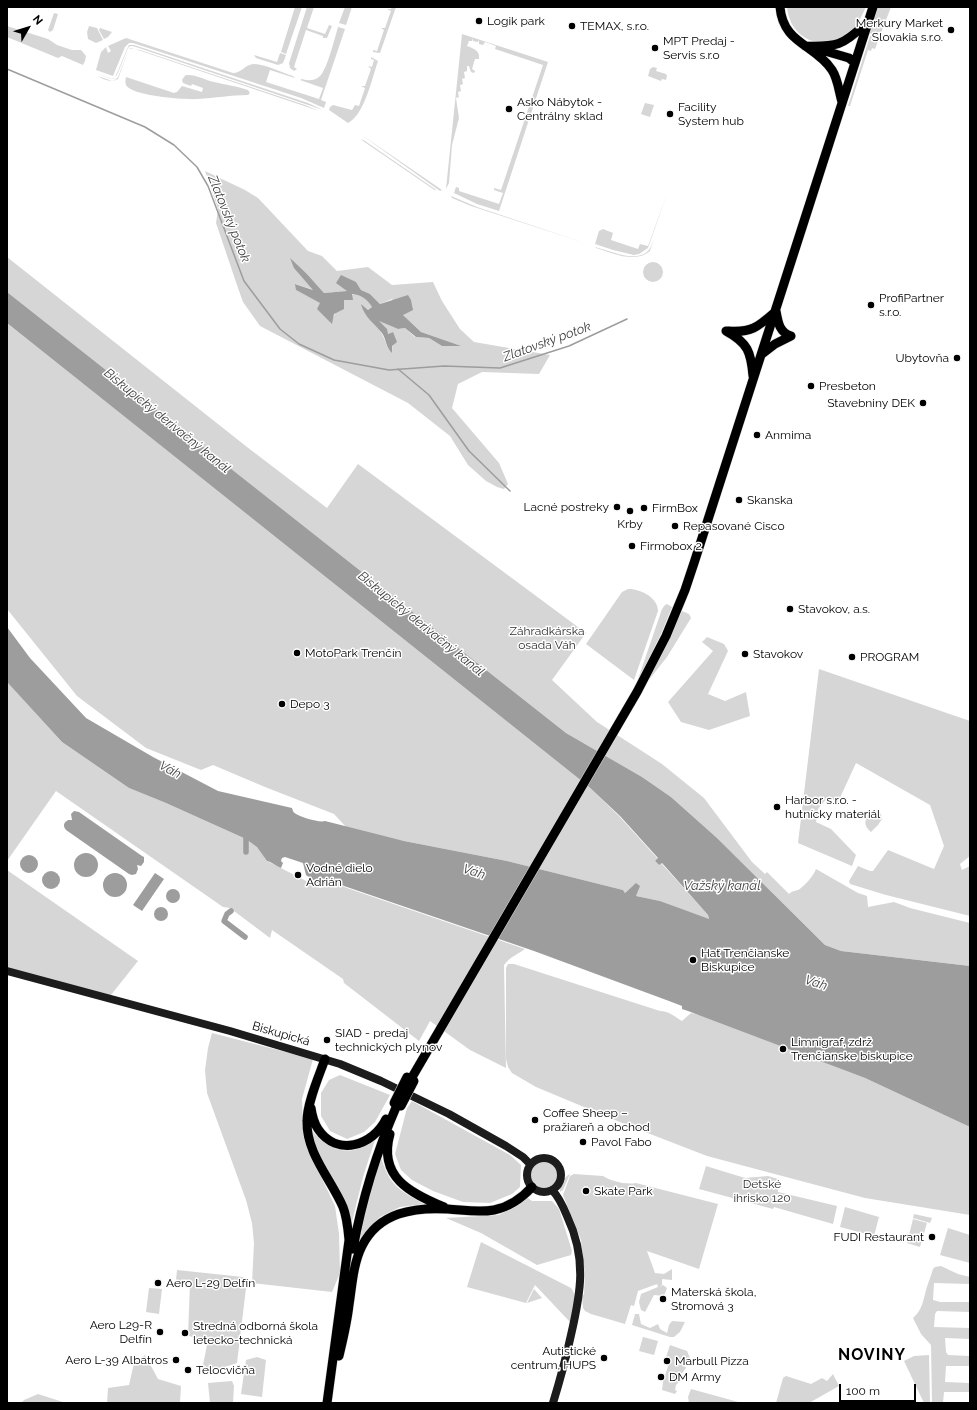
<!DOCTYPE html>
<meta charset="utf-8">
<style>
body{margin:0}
#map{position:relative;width:977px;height:1410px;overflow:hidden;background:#fff;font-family:Raleway,sans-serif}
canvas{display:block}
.frame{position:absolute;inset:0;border:8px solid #000;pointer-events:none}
.north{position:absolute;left:8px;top:8px;width:40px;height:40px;-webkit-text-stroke:3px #fff;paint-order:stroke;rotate:51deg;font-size:11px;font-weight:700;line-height:16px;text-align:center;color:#000}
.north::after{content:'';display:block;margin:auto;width:14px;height:18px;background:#000;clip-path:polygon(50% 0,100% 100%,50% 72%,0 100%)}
.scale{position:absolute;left:839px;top:1384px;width:77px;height:18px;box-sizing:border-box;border:2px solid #000;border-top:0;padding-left:5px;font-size:12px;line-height:14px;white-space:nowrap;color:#000;-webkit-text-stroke:3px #fff;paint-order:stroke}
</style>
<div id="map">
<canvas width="977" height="1410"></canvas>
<div class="frame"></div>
<div class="north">N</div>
<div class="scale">100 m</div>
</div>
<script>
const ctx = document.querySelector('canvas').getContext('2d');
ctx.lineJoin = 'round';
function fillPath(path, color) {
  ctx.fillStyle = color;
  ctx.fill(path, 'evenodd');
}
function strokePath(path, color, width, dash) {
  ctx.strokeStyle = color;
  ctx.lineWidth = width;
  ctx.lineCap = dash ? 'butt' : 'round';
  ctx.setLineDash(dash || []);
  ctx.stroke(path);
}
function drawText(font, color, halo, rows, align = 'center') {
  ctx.font = font + ' Raleway,sans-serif';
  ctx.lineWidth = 3;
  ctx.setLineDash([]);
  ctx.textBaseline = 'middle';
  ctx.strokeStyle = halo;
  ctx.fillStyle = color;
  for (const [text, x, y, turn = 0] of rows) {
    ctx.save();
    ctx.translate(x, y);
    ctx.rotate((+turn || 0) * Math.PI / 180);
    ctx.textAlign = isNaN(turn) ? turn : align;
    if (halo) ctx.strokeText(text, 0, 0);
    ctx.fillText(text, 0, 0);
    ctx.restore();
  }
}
fillPath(new Path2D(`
 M295,7H302L286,54L281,52Z
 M307,7H314L307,28L325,34L329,25L332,26L327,38H323V36L306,30L294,67L297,69L294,71L290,68L289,63Z
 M345,7H352L346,25L339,23Z
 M392,7H396L380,53L373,52V50L377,51L384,30L381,28H385L391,11L387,9H391Z
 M787,7H866C862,15 858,25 851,31C826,54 790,41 787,7Z
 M878,7H891L875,49L872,48L871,51L868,50L850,106H848L870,36L878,38V36L869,33Z
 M54,13L58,14L53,30L50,32L48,30Z
 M7,26L48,39L57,45L72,50H81L86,56L85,61L83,65L62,56L58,58L7,37Z
 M89,26L97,28L103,40L96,43L88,39L87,32Z
 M338,27L345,29L321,100L326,102L324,108L301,98L133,43H129L125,47L113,76L96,70L101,52L106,47L108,53L111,51L108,46L126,38L233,73C241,73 245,65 253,64C263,63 283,73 293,76L295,78L270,70L266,82L319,99L323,88L300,80L302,79C308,81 315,81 320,76C327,70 335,37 338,27Z
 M100,28L112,32L108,37L104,39L99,30Z
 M462,34L548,62L499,211L477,204L454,193L456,187L459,188V191L499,204L503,193L494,190V188L501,190L543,65L495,49L496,46L485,42L483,45L479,44V40L478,42L473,41V38L472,41H469L467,46C475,49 480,51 479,59H475L472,69L475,71L474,73L471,72L469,66H467V71L464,72L465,78L462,79L463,84L460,85L461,91L458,92L459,97L456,98L459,118L452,145L449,183L446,189Z
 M129,45H134L308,103L323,110L133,46H130L128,48L117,75L114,79H111L96,73L112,79L115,78L127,49Z
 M130,48L140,50L305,105L319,111L132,48L129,49L118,79C112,83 104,80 98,76L112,81L115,80L118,77L129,49Z
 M280,53L286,55L283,63L278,65L256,58L254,55L277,62Z
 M371,57L378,61C372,78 365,114 348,123L329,110L330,107L333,105L352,110L355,105L359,106L365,88L361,86H365L371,69L368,66L372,67L374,60L371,59Z
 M653,67L657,68L656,71L666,74L667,76L666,80L662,79L661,81L648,76L650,69Z
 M186,75C195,74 205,80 214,82C226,85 237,86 248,90L250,93L248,95C231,95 215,98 198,99C185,100 139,96 129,88C125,86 125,81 126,77L174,93L177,92L182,86L202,92L203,88L192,84L191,86L183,83L182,80L184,77Z
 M645,103L654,105L650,117L641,114Z
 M359,133L442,190L440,191Z
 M362,139L435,189L436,191L363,141Z
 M205,171L245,190L258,198L308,251L322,256L337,271L368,267L392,285L433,282L442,301L460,329L474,342L550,355L539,374L482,372L458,384L452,408L499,463L508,484L504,489L497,487L486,481L468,465L450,436L408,403L260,326L243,302L238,288L216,223L218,209ZM290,259L307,274L324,293L348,291L356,282L361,290L370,294L380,304L392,299L403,315L421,332L460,346H442L429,338L415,337L405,328L398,329L377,320L388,334L393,332L392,352C385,346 387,344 383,336C378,324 364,318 362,305L368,310L372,307C355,278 338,304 331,323L321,303L296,290V284L314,290Z
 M668,191L648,248L639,254L634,255L613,250L595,244L599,231L603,229L613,233L611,240L638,249L640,244L648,246Z
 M451,196L477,207L588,244L471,206L452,198Z
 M654,239L650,251C635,264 612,253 596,248L595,247C610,251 636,263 648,251C651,248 652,243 654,239Z
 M7,257L247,447L327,508L358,464L586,633L552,680L597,722L662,764L704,798L752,862L765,874L767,872L789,894C792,891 794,891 798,890C804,887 814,875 816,869L858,893L867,896L868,907L894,902L910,908L970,923V966L841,951L825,945L717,838L671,797L642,777L566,733L7,292Z
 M643 272a10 10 0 1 1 20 0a10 10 0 1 1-20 0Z
 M7,323L588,786L619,816L658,859L655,861L659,865L661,863L708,915L709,920L660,901L636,896L638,889L634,885L625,893L623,890L507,861L404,841L347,828L334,814L265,787L213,765L201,770L146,748L77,696L7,609Z
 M628,589C640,589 658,597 658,611L634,680L586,644L622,592Z
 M667,604L672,607L661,634L637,682L662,609L665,605Z
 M682,611L689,614L691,618L667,657L648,681Z
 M707,637L724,644L728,651L708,694L725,701L746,692L750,716L709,730L681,722L668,702L713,651L702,642Z
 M819,669L970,721V856L960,864L962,870L970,866V916L886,895L850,884L849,881L858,866L870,871H873L888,850L934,869L944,846L930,805L856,763L838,802L828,797L818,809L816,822L831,829L856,855L852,866L798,843Z
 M7,682L62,742L129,788L166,803L246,839L257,846L267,861L320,888L339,883L344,887L525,949C517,955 511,956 504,965L506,1068L470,1050L430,1021L419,1041L344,983L343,979L272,930L270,938L230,908L223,907L56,791L7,861Z
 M872,811H877L881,814L882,819L878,825L871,832C862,824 865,819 872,811Z
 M7,870L138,961L107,1000L7,971Z
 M508,964H514L660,1011C669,1011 675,1017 682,1021L691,1013L700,1015L865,1078L970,1127V1215L865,1198L707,1156L627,1125L536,1087L512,1073L508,1067L506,1059V968Z
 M212,1033L313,1059L302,1099L303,1126L315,1164L335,1206L339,1234L340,1273L332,1292L252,1283L254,1243L252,1223L246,1200L207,1093L205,1070L208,1048Z
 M340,1075L390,1095L375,1122L364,1132L347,1139L330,1131L321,1116V1093L329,1080Z
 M412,1101L510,1155L521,1165L520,1187L512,1194L490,1203L463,1202L433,1191L412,1180L401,1170L395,1154L407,1108Z
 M311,1130C332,1152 349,1158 375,1140L363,1177L351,1226L316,1149Z
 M380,1154C389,1185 397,1189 424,1204L400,1207L380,1217L360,1240L366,1206Z
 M530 1175a14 14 0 1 1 28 0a14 14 0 1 1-28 0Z
 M706,1166L745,1178L768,1176L778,1179V1192L837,1206L833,1224L774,1207L773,1209L699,1189Z
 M570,1174L563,1190L560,1192C559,1184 563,1178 570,1174Z
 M574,1174L603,1176C611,1181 626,1185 636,1183L718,1204L699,1269L647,1251L655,1273L664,1274L672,1269V1280L662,1279V1285L659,1287L663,1285L667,1288L664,1296L654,1295L645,1312L641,1310L639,1302L641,1294L658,1287L657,1284L638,1291L634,1306L631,1305L625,1324L591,1314L585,1311L583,1308L582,1297L584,1294L585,1276L581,1240L563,1195L570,1176Z
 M528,1198L532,1201H552L559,1209L572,1251L571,1255L537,1265L481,1233L446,1218L499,1215Z
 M845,1207L879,1217L874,1236L840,1227Z
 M914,1214L932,1218L930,1223L913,1218Z
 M913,1219L927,1223L920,1247L907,1243Z
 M948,1228L970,1235V1263L940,1255Z
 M481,1242L571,1288C579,1297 572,1312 570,1322L535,1285L526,1303L467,1287Z
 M941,1266L958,1274L970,1277V1284L934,1283L933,1300L940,1302H970V1312L937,1311L935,1314L934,1327L970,1328V1339L945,1338L946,1352L948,1355L970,1356V1366H946L945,1382L970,1383V1392H944L943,1403H932L931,1345L921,1334L913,1318C922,1310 923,1302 926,1290C928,1283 931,1276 933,1269L935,1267Z
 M177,1270L243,1277L246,1288L237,1363L207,1373L202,1370L207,1345L188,1335L190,1284L176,1280Z
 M149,1288L162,1289L159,1314L146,1312Z
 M534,1289L542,1298L527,1303Z
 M635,1314H639L641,1324L650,1328L658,1324L660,1329L667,1333L669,1325L672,1321L685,1322L680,1332L674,1337H670L632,1325Z
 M643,1337L658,1341L654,1355L639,1351Z
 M670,1345L687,1351L690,1358L689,1363L683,1361V1363L686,1368L680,1376L681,1380L676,1385L675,1390L677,1391L675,1394L662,1390L663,1382L670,1360L666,1357Z
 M145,1355L158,1379L181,1386L180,1403H107L108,1388L129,1385L134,1363Z
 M929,1355L930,1403H924L904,1361L914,1356Z
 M257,1357L266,1360L262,1397L241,1394L246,1360Z
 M833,1374L839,1386L809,1403H776L783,1378L786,1376L811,1384L822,1378L827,1381Z
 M232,1381L234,1386L233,1403H210L208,1383Z
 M691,1389L742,1403H689L688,1397Z
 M38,1394L66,1403H21L24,1400Z`), '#d6d6d6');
fillPath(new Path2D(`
 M290,258L307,274L324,293L347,291L336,283L341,275L356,282L361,290L370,294L380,304L408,295L411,300L413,310L403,315L421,332L461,346H442L429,338L416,337L405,328L398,329L379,321L387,329L388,334L393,332L397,342L392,346V353C385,346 387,341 382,333C374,323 364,317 361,304L368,310L372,307C367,299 362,295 352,294L353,300H344V309L334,314L332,324L317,309L320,303L296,290L295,284L313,290L294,268Z
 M7,292L566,733L642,777L671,797L717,838L825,945L841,951L970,966V1127L865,1078L688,1011L682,1009V1006L669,1001L534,951L344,886L339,883L319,884L306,875L303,863L285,857L282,858L281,861L283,863L281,868C276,866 272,862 267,861L257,847L246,839L166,803L129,788L62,742L7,682V627L30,658L86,718L153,757L218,791L292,808C293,811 293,812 296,814C301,817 319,823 325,821L404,841L507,861L623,890L625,893L636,883L640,886L636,896L660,901L709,919L708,915L662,863L659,865L655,861L658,858L620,816L588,786L7,323Z
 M74,811L79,812L142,856L144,857V862L141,866L137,865L138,869L136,874L132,875L129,874L66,830C63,826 63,823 68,820H72L71,814Z
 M74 865a12 12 0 1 1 24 0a12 12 0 1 1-24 0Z
 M20 864a9 9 0 1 1 18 0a9 9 0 1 1-18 0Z
 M42 880a9 9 0 1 1 18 0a9 9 0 1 1-18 0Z
 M155,873L164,879L142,911L133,905Z
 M103 885a12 12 0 1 1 24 0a12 12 0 1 1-24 0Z
 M166 896a7 7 0 1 1 14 0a7 7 0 1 1-14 0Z
 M154 914a7 7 0 1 1 14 0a7 7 0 1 1-14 0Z`), '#9d9d9d');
strokePath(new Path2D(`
 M7,69L145,127L174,145L197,167L208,186L244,281L280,329L299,344L334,360L389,370L444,366L500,368L569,346L627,319
 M398,369L429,395L469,451L510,491`), '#9d9d9d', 1.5);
strokePath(new Path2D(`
 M246,832V852
 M231,911L227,914L224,921L245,937`), '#9d9d9d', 5.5);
const primary = new Path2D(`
 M780,7C783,44 815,44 832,70C838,79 839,92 842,102
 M805,46C840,47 841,45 867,23
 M818,49L849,58L855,63
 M776,311C778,322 779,332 791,336
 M726,331C748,343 751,352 753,376
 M728,331C751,333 758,327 775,312
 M762,354L775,344L791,336
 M325,1059C319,1076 307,1103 307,1121C306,1153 331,1179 343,1207C347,1217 348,1228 349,1240L327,1403
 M411,1079L637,692L666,636L685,590L694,563L873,7
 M311,1108C312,1115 314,1123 318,1129C337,1157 373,1146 386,1119
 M390,1134C378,1177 410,1193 444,1207
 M353,1249C362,1199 377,1151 397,1105
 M339,1356C343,1339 347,1323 349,1305C352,1286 353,1264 362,1246C379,1212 414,1207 448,1209C464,1210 478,1213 494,1210C509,1207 521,1199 532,1187`);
strokePath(primary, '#dbdbdb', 10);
strokePath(new Path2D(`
 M7,971L230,1031L340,1064L381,1081L449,1114L506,1146L523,1157L530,1164
 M527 1175a17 17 0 1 1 34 0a17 17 0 1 1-34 0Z
 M552,1190C559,1197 563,1206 567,1216C587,1258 581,1292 571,1335C566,1358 560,1380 553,1403`), '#1c1c1c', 8);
strokePath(primary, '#000', 9);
const primaryBridge = new Path2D(`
 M394,1103L407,1077
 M401,1106L414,1081`);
strokePath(primaryBridge, '#dbdbdb', 10, []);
strokePath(primaryBridge, '#000', 9);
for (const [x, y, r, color] of [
 [479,21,4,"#000"],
 [572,26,4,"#000"],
 [951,30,4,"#000"],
 [655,48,4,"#000"],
 [509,109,4,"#000"],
 [670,114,4,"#000"],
 [871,305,4,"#000"],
 [957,358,4,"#000"],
 [811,386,4,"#000"],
 [923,403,4,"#000"],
 [757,435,4,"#000"],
 [739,500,4,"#000"],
 [617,507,4,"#000"],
 [644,508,4,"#000"],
 [630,511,4,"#000"],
 [675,526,4,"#000"],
 [632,546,4,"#000"],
 [790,609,4,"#000"],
 [297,653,4,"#000"],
 [745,654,4,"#000"],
 [852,657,4,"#000"],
 [282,704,4,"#000"],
 [777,807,4,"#000"],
 [298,875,4,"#000"],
 [693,960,4,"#000"],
 [327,1040,4,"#000"],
 [783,1049,4,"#000"],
 [535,1120,4,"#000"],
 [583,1142,4,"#000"],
 [586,1191,4,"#000"],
 [932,1237,4,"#000"],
 [158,1283,4,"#000"],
 [663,1299,4,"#000"],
 [160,1332,4,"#000"],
 [185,1333,4,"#000"],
 [604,1358,4,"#000"],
 [176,1360,4,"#000"],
 [667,1361,4,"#000"],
 [188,1370,4,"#000"],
 [661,1377,4,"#000"]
]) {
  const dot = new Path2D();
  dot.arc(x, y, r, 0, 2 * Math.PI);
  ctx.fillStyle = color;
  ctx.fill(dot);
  strokePath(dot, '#fff', 1.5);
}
drawText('12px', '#000', '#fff', [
 ["Logik park",487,21],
 ["Merkury Market",943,23,"right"],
 ["Slovakia s.r.o.",943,37,"right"],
 ["TEMAX, s.r.o.",580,26],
 ["MPT Predaj -",663,41],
 ["Servis s.r.o",663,55],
 ["Asko Nábytok -",517,102],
 ["Centrálny sklad",517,116],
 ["Facility",678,107],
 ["System hub",678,121],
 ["ProfiPartner",879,298],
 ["s.r.o.",879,312],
 ["Ubytovňa",949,358,"right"],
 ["Presbeton",819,386],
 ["Stavebniny DEK",915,403,"right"],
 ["Anmima",765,435],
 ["Skanska",747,500],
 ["Lacné postreky",609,507,"right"],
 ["FirmBox",652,508],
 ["Krby",630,524,"center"],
 ["Repasované Cisco",683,526],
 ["Firmobox 2",640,546],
 ["Stavokov, a.s.",798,609],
 ["MotoPark Trenčín",305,653],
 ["Stavokov",753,654],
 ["PROGRAM",860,657],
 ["Depo 3",290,704],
 ["Harbor s.r.o. -",785,800],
 ["hutnícky materiál",785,814],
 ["Vodné dielo",306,868],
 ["Adrián",306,882],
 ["Hať Trenčianske",701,953],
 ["Biskupice",701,967],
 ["SIAD - predaj",335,1033],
 ["technických plynov",335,1047],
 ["Limnigraf, zdrž",791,1042],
 ["Trenčianske biskupice",791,1056],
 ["Coffee Sheep –",543,1113],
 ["pražiareň a obchod",543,1127],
 ["Pavol Fabo",591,1142],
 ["Skate Park",594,1191],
 ["FUDI Restaurant",924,1237,"right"],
 ["Aero L-29 Delfín",166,1283],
 ["Materská škola,",671,1292],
 ["Stromová 3",671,1306],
 ["Aero L29-R",152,1325,"right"],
 ["Delfín",152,1339,"right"],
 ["Stredná odborná škola",193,1326],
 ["letecko-technická",193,1340],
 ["Autistické",596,1351,"right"],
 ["centrum, HUPS",596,1365,"right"],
 ["Aero L-39 Albatros",168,1360,"right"],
 ["Marbull Pizza",675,1361],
 ["Telocvičňa",196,1370],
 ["DM Army",669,1377]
], 'left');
drawText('12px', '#2d2d2d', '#fff', [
 ["Záhradkárska",547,631],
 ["osada Váh",547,645],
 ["Detské",762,1184],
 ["ihrisko 120",762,1198]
]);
drawText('12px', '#000', '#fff', [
 ["Biskupická",281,1034,16]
]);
drawText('italic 13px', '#3e3e3e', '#fff', [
 ["Zlatovský potok",229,219,68],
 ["Zlatovský potok",547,342,-20],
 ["Biskupický derivačný kanál",167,421,39],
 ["Biskupický derivačný kanál",421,624,39],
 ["Váh",170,770,28],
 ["Váh",474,872,18],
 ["Važský kanál",722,886],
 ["Váh",816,983,18]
]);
ctx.letterSpacing = '1px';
drawText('bold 16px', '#000', '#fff', [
 ["NOVINY",872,1355]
]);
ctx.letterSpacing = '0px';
</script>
